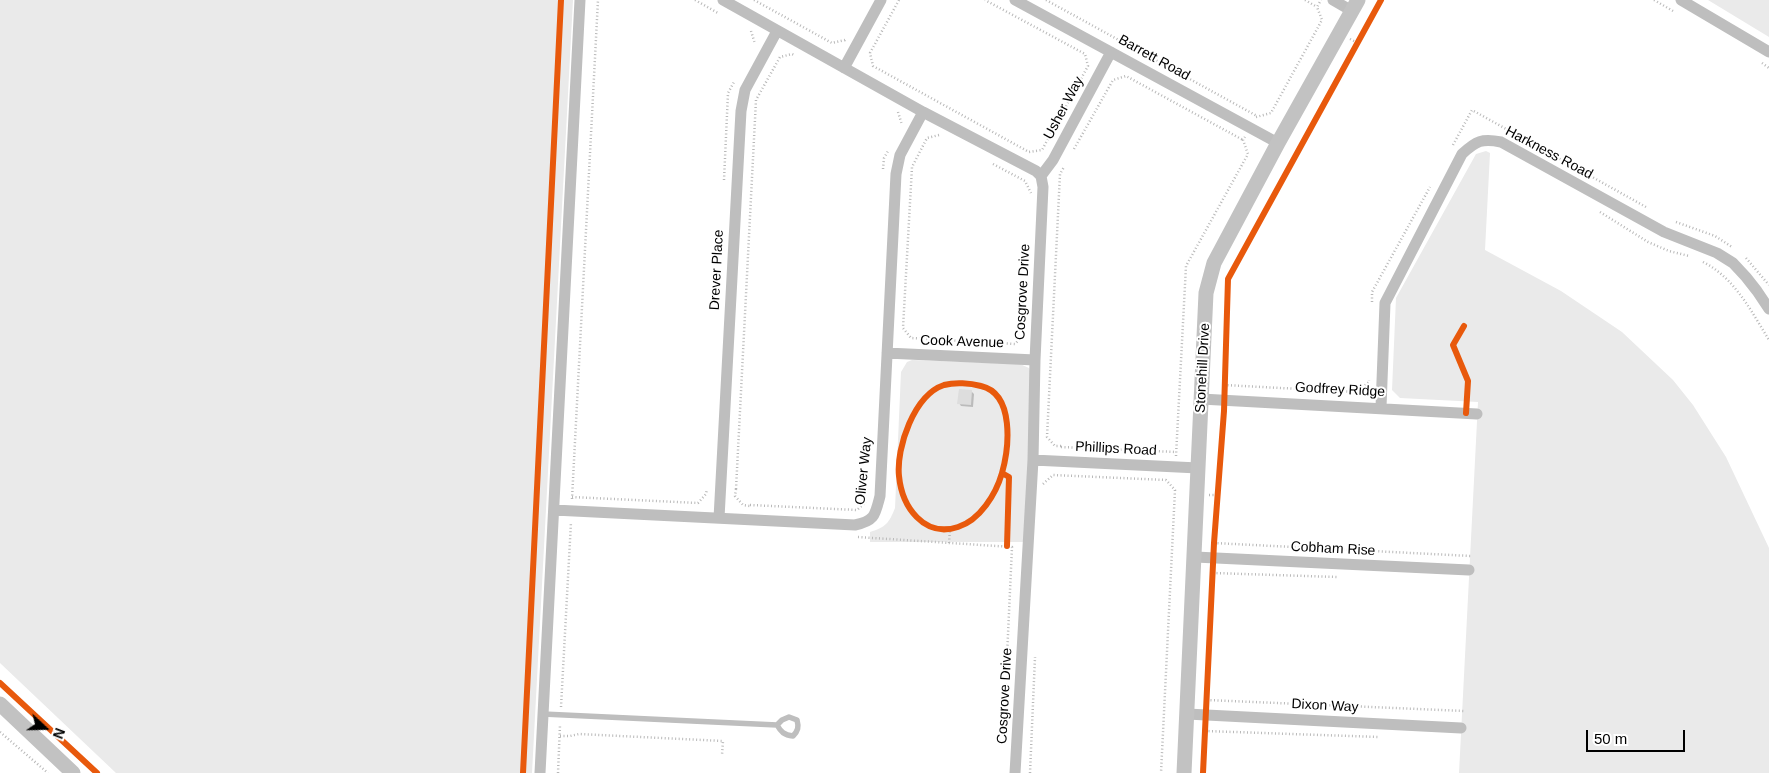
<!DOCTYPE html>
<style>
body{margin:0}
#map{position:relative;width:1769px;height:773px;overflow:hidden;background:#fff;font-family:Arial,sans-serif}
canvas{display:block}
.north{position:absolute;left:20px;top:703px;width:50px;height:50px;-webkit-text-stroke:4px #fff;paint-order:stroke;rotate:111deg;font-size:14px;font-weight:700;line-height:20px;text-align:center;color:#000}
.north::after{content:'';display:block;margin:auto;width:18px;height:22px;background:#000;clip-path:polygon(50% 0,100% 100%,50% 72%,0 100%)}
.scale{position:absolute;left:1586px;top:730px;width:99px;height:22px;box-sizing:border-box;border:2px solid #000;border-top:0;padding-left:6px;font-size:15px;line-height:18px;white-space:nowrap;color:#000;-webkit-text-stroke:4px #fff;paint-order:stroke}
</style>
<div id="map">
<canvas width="1769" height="773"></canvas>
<div class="north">N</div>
<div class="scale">50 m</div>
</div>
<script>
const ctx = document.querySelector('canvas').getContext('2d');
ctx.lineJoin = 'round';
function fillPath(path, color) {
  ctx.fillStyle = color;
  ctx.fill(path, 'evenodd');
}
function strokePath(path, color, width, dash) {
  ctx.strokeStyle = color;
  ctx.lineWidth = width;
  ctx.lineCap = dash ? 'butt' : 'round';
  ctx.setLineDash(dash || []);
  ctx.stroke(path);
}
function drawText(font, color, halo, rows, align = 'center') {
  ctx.font = font + ' Arial,sans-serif';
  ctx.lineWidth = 4;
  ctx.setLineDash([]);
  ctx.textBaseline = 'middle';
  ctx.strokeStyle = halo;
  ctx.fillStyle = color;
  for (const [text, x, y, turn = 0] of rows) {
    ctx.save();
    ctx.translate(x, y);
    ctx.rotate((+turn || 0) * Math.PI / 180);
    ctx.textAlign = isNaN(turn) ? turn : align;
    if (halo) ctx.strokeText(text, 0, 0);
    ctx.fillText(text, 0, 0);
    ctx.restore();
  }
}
fillPath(new Path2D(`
 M0,0H573L532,773H116L0,663Z
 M1708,0H1769V37Z
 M1486,151L1490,153L1485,250L1561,291L1622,332L1673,380L1693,405L1726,457L1769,548V773H1459L1478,402L1400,398L1392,390L1396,298L1476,154Z
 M912,360L1020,364L1029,368L1033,376L1024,542H870V532C886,527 889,523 895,508L901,372L907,362Z`), '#eaeaea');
fillPath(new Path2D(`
 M971,391L974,394L973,407L961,406L959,403Z`), '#0003');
fillPath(new Path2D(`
 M959,389L972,390L971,405L957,404Z`), '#ddd');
strokePath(new Path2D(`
 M695,0L718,13
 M754,0L832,43L845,40L846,39
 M899,0L870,53L873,66L1029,152L1042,150L1088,66L1085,54L985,0
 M1046,0L1257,116
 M1305,0L1317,7
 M1654,0L1673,11
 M751,31L755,44
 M1350,39L1358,43
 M1762,63L1769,68
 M898,112L902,125
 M1256,117L1271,113L1322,20L1317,7L1321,0
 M939,135L927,138L912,167L903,328L911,338L1015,344L1024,334
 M1453,145L1472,110L1646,207
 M1074,149L1113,80L1126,76L1243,140
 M993,164L1025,181L1031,193
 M883,169L884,158L888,151
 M724,180L728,93L734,82
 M1600,212L1648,242L1669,251L1689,256
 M1676,222L1715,236L1732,247
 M1746,258L1769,285
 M1703,262C1735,278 1751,311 1769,340
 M1372,302V292L1430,187
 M1224,385L1357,392L1369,382V380
 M1061,446H1055L1047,437L1060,174L1064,167
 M1061,447L1176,452
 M1176,456L1186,266L1248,154L1243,140L1245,137
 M1043,484L1053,475L1166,480L1175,490L1161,773
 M736,489L756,100L780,57L792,54L794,55
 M736,489L735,496L743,505L750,506
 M1209,495H1218
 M572,497L698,503L706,494L707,489
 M572,499L598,0
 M750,505L857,510L866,502
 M858,537L1012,547L1004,722
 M949,543L950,529
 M1214,543L1471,556
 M1213,573L1337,577
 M1207,700L1465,711
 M561,707L571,522
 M1205,731L1379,737
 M0,732L48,773
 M560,736H570L579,734L723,741L722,755
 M558,773L560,725
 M1030,773L1035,657`), '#b8b8b8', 2.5, [1, 2.5]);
strokePath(new Path2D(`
 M543,714L777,725L782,720L789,717L797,720C799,727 798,731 793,736C784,735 781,732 777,725`), '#bebebe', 5.5);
strokePath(new Path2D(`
 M723,0L923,112L1036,171L1041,176L1043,187L1035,360L1033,460L1015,773
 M1015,0L1278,143
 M1333,0L1352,11
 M1681,0L1769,52
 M844,68L881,0
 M1041,176L1053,160L1111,52
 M887,353L1035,360
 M1201,399L1477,414
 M1381,407L1385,303L1462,154C1476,141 1482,138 1501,142L1664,232L1717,253L1733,263L1746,277L1757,291L1769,309
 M1033,460L1198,468
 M554,510L855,525C875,521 875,515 880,496L896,174L900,155L923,112
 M719,518L741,111L745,90L777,31
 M1195,557L1469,570
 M1187,714L1461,728
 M540,773L580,0`), '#bebebe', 11);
strokePath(new Path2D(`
 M0,704L73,773
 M1184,773L1206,293L1214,263L1278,143L1358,0`), '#c2c2c2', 15);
strokePath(new Path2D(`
 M1464,326L1453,345L1468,381L1466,413
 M1002,473C996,494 980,520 958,527C924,538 902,507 899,476C896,448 914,395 944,385C955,382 970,383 981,386C1015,394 1009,448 1002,473L1009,477L1007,546
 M0,683L97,773
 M523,773L561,0
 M1203,773L1214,543L1224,411L1228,279L1381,0`), '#e8590c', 6);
drawText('14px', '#000', '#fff', [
 ["Barrett Road",1154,58,29],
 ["Usher Way",1064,108,-62],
 ["Harkness Road",1549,153,28],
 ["Drever Place",717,270,-87],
 ["Cosgrove Drive",1023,292,-87],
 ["Cook Avenue",962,342,2],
 ["Stonehill Drive",1203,368,-87],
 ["Godfrey Ridge",1340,390,3],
 ["Phillips Road",1116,449,3],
 ["Oliver Way",864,471,-84],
 ["Cobham Rise",1333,549,3],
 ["Cosgrove Drive",1005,696,-87],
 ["Dixon Way",1325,706,3]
]);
</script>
